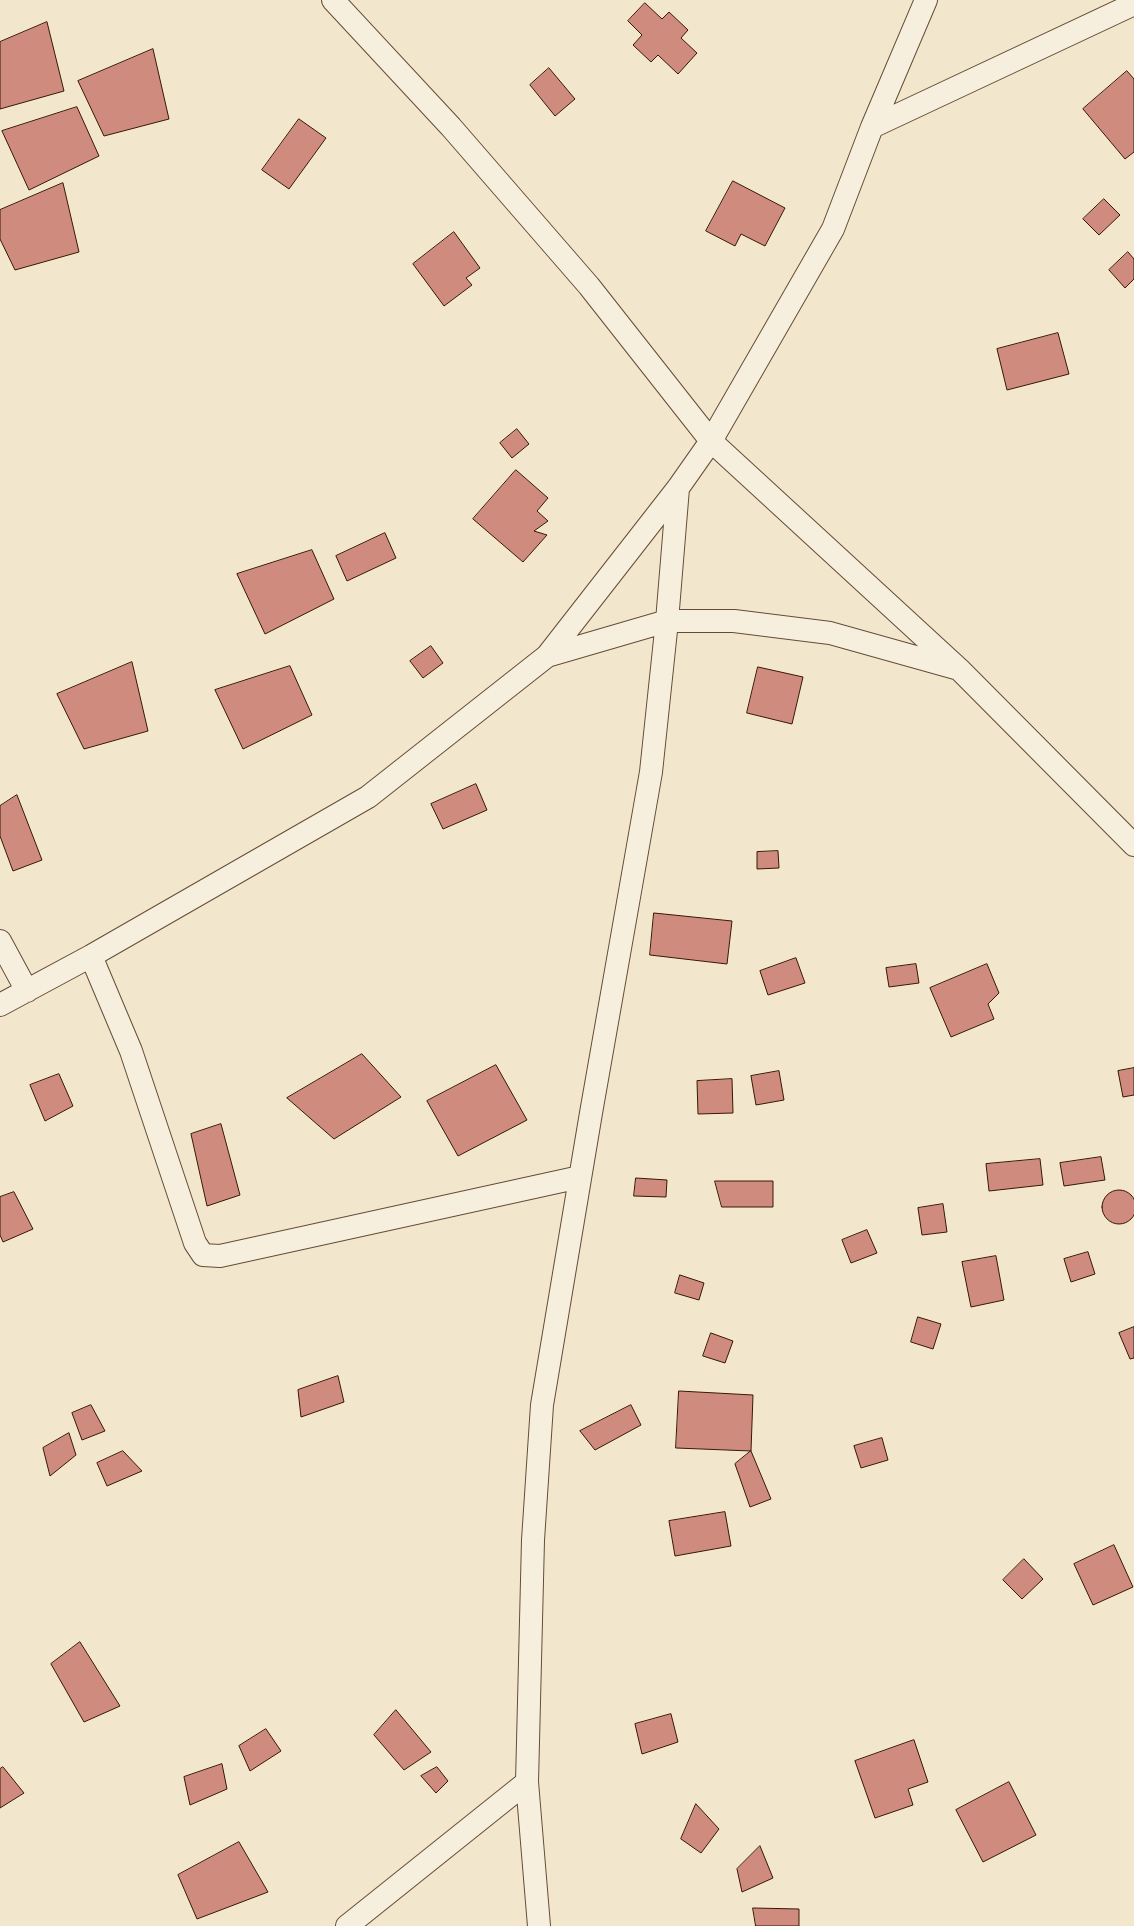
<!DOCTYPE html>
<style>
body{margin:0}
canvas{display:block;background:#f2e7cc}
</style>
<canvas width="1134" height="1926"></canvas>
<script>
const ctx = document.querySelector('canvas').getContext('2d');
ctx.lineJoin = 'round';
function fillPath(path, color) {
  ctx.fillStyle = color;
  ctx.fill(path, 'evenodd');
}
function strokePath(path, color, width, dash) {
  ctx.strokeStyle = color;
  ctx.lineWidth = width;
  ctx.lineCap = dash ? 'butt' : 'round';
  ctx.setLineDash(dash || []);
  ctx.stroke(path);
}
const building = new Path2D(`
 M645,3L662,19L669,12L688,30L681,38L697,53L678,74L658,55L651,62L633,45L642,35L628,21Z
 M47,22L64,91L0,109V42Z
 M153,49L169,119L104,136L78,81Z
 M549,68L575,99L555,116L530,85Z
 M1127,71L1134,79V152L1125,159L1083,109Z
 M77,107L99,156L29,190L2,131Z
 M299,119L326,138L289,189L262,170Z
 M733,181L785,208L765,246L741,234L735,246L706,231Z
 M63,183L79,252L15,270L0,239V210Z
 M1104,199L1120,215L1099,235L1083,219Z
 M454,232L480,268L466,278L472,285L444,306L413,264Z
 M1128,252L1134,259V279L1125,288L1109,270Z
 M1058,333L1069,374L1007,390L997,349Z
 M517,429L529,444L512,458L500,443Z
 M516,470L548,498L537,511L548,521L534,531L547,535L523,562L473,519Z
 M385,533L396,558L347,581L336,556Z
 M312,550L334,599L265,634L237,574Z
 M431,646L443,663L423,678L410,661Z
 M132,662L148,731L84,749L57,694Z
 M290,666L312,715L243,749L215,690Z
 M758,667L803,677L792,724L747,713Z
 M476,784L487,810L443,829L431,804Z
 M17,795L42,860L13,871L0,836V806Z
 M778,851L779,868L757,869V852Z
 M654,913L732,921L727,964L650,955Z
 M796,958L805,983L768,995L760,971Z
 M916,964L919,983L889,987L886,968Z
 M987,964L999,993L988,1004L994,1019L951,1037L930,988Z
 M362,1054L401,1097L334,1139L287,1098Z
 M496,1065L527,1120L458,1156L427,1101Z
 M1134,1068V1095L1123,1097L1118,1071Z
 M779,1071L784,1100L756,1105L751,1076Z
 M59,1074L73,1106L45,1121L30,1085Z
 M732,1079L733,1113L698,1114L697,1081Z
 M221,1124L240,1195L207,1206L191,1134Z
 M1101,1157L1105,1180L1064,1186L1060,1163Z
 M1040,1159L1043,1185L989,1191L986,1164Z
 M636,1178L667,1180L666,1197L634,1196Z
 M715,1181H773V1207H722Z
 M1102 1207a17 17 0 1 1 34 0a17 17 0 1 1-34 0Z
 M14,1192L33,1229L3,1242L0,1235V1197Z
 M943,1204L947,1232L922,1235L918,1208Z
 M867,1230L877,1253L851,1263L842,1240Z
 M1088,1252L1095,1274L1071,1282L1064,1259Z
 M996,1256L1004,1300L971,1307L962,1262Z
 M680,1275L704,1283L699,1300L675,1293Z
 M918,1317L941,1324L933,1349L911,1342Z
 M1134,1327V1358L1130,1359L1119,1333Z
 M711,1333L733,1341L725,1363L703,1356Z
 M338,1376L344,1402L301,1417L298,1390Z
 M679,1391L753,1395L751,1451L676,1448Z
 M91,1405L105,1431L82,1440L72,1413Z
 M631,1405L641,1425L595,1450L580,1431Z
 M69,1433L76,1455L50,1476L43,1448Z
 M882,1438L888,1460L861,1468L854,1446Z
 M123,1451L142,1471L107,1486L97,1463Z
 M751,1451L771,1499L750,1507L735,1464Z
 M725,1512L731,1546L675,1556L669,1521Z
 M1114,1545L1133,1587L1093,1605L1074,1564Z
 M1024,1559L1043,1579L1022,1599L1003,1580Z
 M80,1642L120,1706L84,1722L51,1664Z
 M396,1710L431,1752L404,1770L374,1735Z
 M671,1714L678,1742L642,1754L635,1724Z
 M266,1729L281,1751L250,1771L239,1746Z
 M914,1740L928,1782L908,1789L913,1805L875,1818L855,1761Z
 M222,1764L227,1789L190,1805L184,1777Z
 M3,1767L24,1793L0,1808V1769Z
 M437,1767L448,1781L436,1793L421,1776Z
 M1009,1782L1036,1835L983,1862L956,1810Z
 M696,1804L719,1829L701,1853L681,1839Z
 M239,1842L268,1892L197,1919L178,1875Z
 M760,1846L773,1878L742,1892L737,1869Z
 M753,1908L799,1909V1926H756Z`);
fillPath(building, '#cf8b7d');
strokePath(building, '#381804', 1);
const minor = new Path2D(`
 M333,0L451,127L589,286L711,441L959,669L1134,845
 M872,127L1134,4
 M547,656L667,621H734L830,633L955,668
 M0,941L27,991
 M91,956L131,1051L195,1243L203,1255L220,1256L580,1177
 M0,1005L91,956L368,797L547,656L678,488L711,441L833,229L872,127L926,0
 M347,1926L527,1782
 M539,1926L527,1782L533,1540L542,1405L591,1113L651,772L667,621L678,488`);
strokePath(minor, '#664c36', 24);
strokePath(minor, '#f7efde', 22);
</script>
